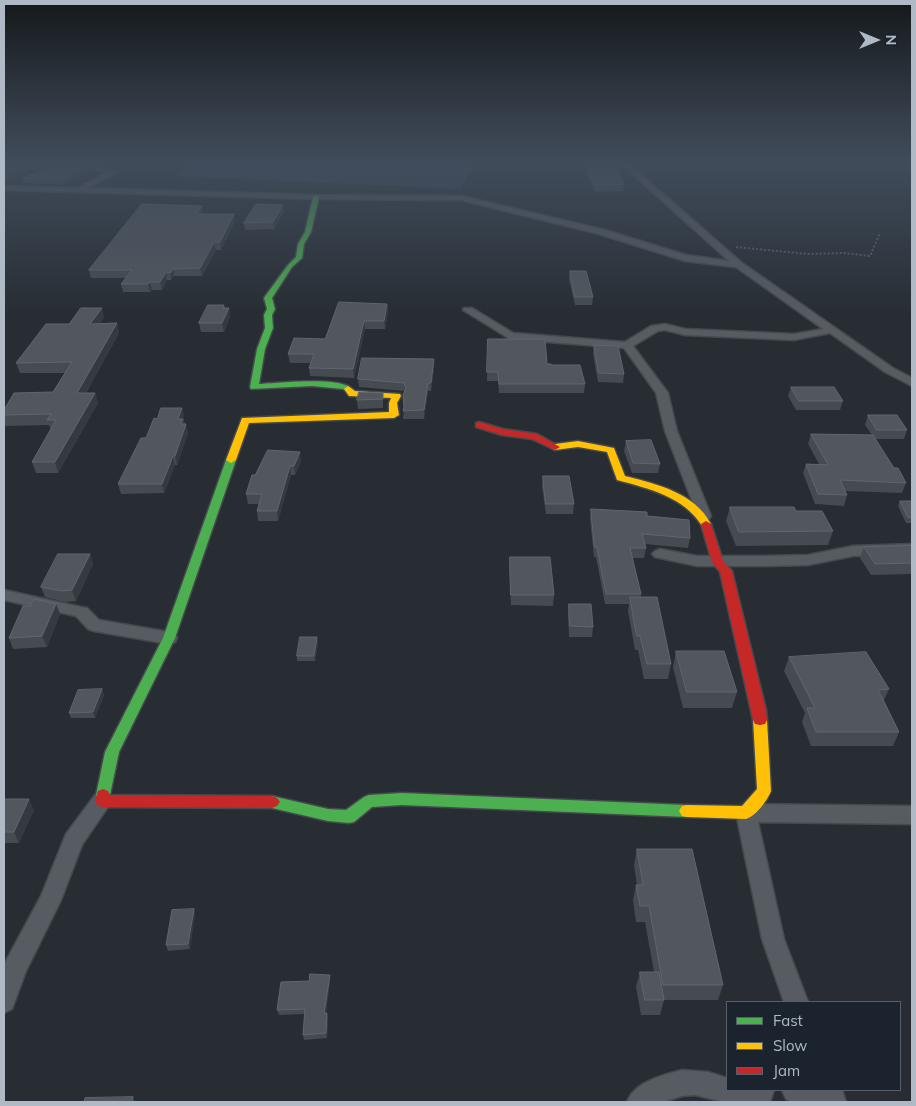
<!DOCTYPE html>
<style>
body{margin:0}
#map{position:relative;width:916px;height:1106px;overflow:hidden;background:#272d33;font-family:Mulish,sans-serif}
canvas{display:block}
.frame{position:absolute;inset:0;border:5px solid #b0b9c6;pointer-events:none}
.legend{position:absolute;left:726px;top:1001px;width:175px;height:90px;box-sizing:border-box;background:#1a232e;border:1px solid #565f6b;margin:0;padding:6px 9px;list-style:none;font-size:15px;color:#b0b9c6}
.legend li{display:flex;align-items:center;gap:10px;height:25px}
.legend b{width:25px;border:1px solid #565f6b}
.north{position:absolute;left:851px;top:15px;width:50px;height:50px;-webkit-text-stroke:4px #1a232e;paint-order:stroke;rotate:90deg;font-size:14px;font-weight:700;line-height:20px;text-align:center;color:#b0b9c6}
.north::after{content:'';display:block;margin:auto;width:18px;height:22px;background:#b0b9c6;clip-path:polygon(50% 0,100% 100%,50% 72%,0 100%)}
</style>
<div id="map">
<canvas width="916" height="1106"></canvas>
<div class="frame"></div>
<ul class="legend">
<li><b style="height:6px;background:#4caf50"></b>Fast</li>
<li><b style="height:6px;background:#ffc107"></b>Slow</li>
<li><b style="height:6px;background:#c62828"></b>Jam</li>
</ul>
<div class="north">N</div>
</div>
<script>
const ctx = document.querySelector('canvas').getContext('2d');
ctx.lineJoin = 'round';
function fillPath(path, color) {
  ctx.fillStyle = color;
  ctx.fill(path, 'evenodd');
}
function strokePath(path, color, width, dash) {
  ctx.strokeStyle = color;
  ctx.lineWidth = width;
  ctx.lineCap = dash ? 'butt' : 'round';
  ctx.setLineDash(dash || []);
  ctx.stroke(path);
}
fillPath(new Path2D(`
 M190,163H476L460,189L174,176Z`), '#34465c');
const street = new Path2D(`
 M31,163H94L116,173L89,188L316,195L461,196L605,230L686,255L729,261L620,163H628L742,263L893,368L912,378V386L885,372L830,333L794,340L685,335L665,330L658,331L633,346L668,393L677,431L711,516L709,519H699L665,431L656,393L624,348L510,339L463,310L464,308H472L513,333L625,342L651,326L665,324L685,329L794,334L823,329L736,267L685,261L599,234L461,200L316,199L4,190V186L78,188L106,173L92,167L35,165Z
 M912,544V554L853,556L808,565L765,566H697L655,557L652,554L655,551L660,549L697,556H765L808,555L853,546Z
 M4,590L81,607L87,608L99,620L169,632L175,634L177,638L175,642L169,644L94,631L88,629L76,616L4,600Z
 M102,793L109,795L112,801L82,845L61,900L26,971L12,1009L4,1013V966L7,959L41,896L66,834L95,795Z
 M746,804L912,806V824L758,822L784,939L808,1002H784L762,939L736,813L739,807Z
 M682,1070L708,1072L727,1078V1090H774L770,1102H724L695,1095L682,1096L663,1102H627C634,1082 663,1075 682,1070Z
 M782,1090H842L846,1102H792L786,1099Z`);
const fast = new Path2D(`
 M316,195L319,197L311,232L304,244L302,258L292,267L272,298L275,309L272,315L273,328L265,349L259,384C277,383 341,376 352,389L348,392L343,389L312,386L251,389L250,387L257,349L265,328L264,315L267,309L264,298L288,265L296,257L298,244L305,232L313,197Z
 M231,457L236,460L175,638L119,752L110,795L108,799L103,801L98,799L96,795L105,752L163,638L226,460Z
 M402,793L687,805L692,806L695,811L692,816L687,817L402,805L372,807L354,822L349,823L328,821L272,808L267,806L264,802L267,798L272,796L328,809L346,810L364,797L369,795Z`);
const slow = new Path2D(`
 M348,386L355,391L400,394L401,396L397,403L399,415L394,418L249,423L236,460L231,463L226,460L242,418L389,412V403L391,398L349,396L344,389Z
 M578,441L614,448L625,476C657,484 695,493 711,524L710,526H702C684,497 650,489 617,480L607,452L578,447L555,450L550,447L555,444Z
 M760,715L765,716L767,720L771,791C767,801 756,816 746,819L687,817L682,816L679,811L682,806L687,805L742,806L757,789L753,720L755,716Z`);
const jam = new Path2D(`
 M479,422L503,429L537,434L560,447L555,450L532,439L502,435L476,427V423Z
 M706,521L711,524L723,561L732,571L766,710L767,720L765,724L760,725L755,724L753,720L720,572L712,562L701,524Z
 M103,789L108,791L110,795L272,796L277,798L280,802L277,806L272,808L102,807L97,805L95,801L98,791Z`);
strokePath(street, '#45494e', 3);
strokePath(fast, '#45494e', 3);
strokePath(slow, '#45494e', 3);
strokePath(jam, '#45494e', 3);
strokePath(new Path2D(`
 M736,247L808,254L844,253L870,256L880,233`), '#5a6065', 2, [2, 2]);
fillPath(street, '#575b62');
fillPath(fast, '#4caf50');
fillPath(slow, '#ffc107');
fillPath(jam, '#c62828');
fillPath(new Path2D(`
 M4,163L42,167L21,173L7,181L4,180Z
 M588,167L624,184L623,191L595,192L587,174Z
 M91,169L63,185L23,183L22,178Z
 M284,211L274,229L245,230L244,223Z
 M203,213L202,214L235,221L221,250H216L202,276H174L171,280H167L162,290H152L150,292H123L121,284L126,278H91L89,270Z
 M570,271L593,297L592,305H575L569,279Z
 M387,304L388,312L385,329H365L354,378L310,376L309,368L311,363H290L288,354L325,339Z
 M224,305L225,308H229L230,317L224,332H201L199,323Z
 M104,317L100,324L117,323L119,333L86,393H95L98,403L58,473H36L32,462L51,430L49,425L4,426V410L53,392L65,373H20L16,363L69,324Z
 M488,339L551,365L585,384L584,393H499L498,381H487Z
 M594,345L624,374L623,383L598,382L593,354Z
 M434,368L431,391H428L424,419H403L404,408L403,395L405,391L359,387L358,379Z
 M791,387L843,401L840,410H796L788,396Z
 M383,393V408L358,409L357,400Z
 M182,408L184,417L183,419L188,433L177,465H175L164,493L121,494L118,484L157,419Z
 M868,415L907,430L904,439H875L894,468L906,483L902,493L845,491L847,495L844,506L815,504L803,473L806,464H819L808,444L811,434L872,435L865,425Z
 M626,441L660,464L658,473H632L624,451Z
 M301,461L295,475H291L278,521H258L257,511L259,504H248L246,494L255,475Z
 M543,476L574,504L573,514H546L542,486Z
 M900,501H912V523H906L898,506Z
 M730,507L796,511L833,531L828,545L736,546L726,521Z
 M591,509L647,516L690,538L688,548L645,544L646,548L644,558H632L641,594V597L671,664L668,679H644L638,650H635L628,611L629,604H605L596,557H594L590,519Z
 M912,546V574L871,575L860,558L864,547Z
 M90,554L93,564L76,601L65,602L45,597L41,587Z
 M510,557L554,595L553,606L511,605L509,567Z
 M56,604L60,614L47,647L13,649L9,638Z
 M569,604L593,627L592,637H569L568,614Z
 M317,637L318,643L315,661H297V656Z
 M676,651L737,692L732,708H683L673,667Z
 M789,657L889,689L884,700L899,732L893,746H811L802,722L805,713L784,671Z
 M102,689L104,695L95,718H71L69,713Z
 M4,799L34,810L19,843H4Z
 M637,849L723,985L718,1000H664L660,1015H641L636,987L640,972H654L645,922H636L633,900L636,885H637L634,865Z
 M194,909L195,914L190,949L168,951L166,945Z
 M330,975V980L326,1013L328,1018L327,1038L304,1040L303,1035L304,1014L279,1015L277,1010L309,981Z`), '#464b51');
fillPath(new Path2D(`
 M35,163H41L42,167L21,173L7,181L6,175L19,167Z
 M89,164L91,169L63,185L62,180Z
 M283,205L284,211L274,229L273,222Z
 M202,206L203,213L198,221L197,214Z
 M234,214L235,221L221,250L220,242Z
 M214,242L216,250L202,276L200,268Z
 M173,269L174,276L171,280L170,273Z
 M166,272L167,280L162,290L160,282Z
 M150,282L152,290L150,292L148,284Z
 M387,304L388,312L385,329L384,321Z
 M102,308L104,317L93,333L90,324Z
 M229,308L230,317L224,332L222,323Z
 M364,321L365,329L354,378L353,369Z
 M117,323L119,333L80,403L77,393Z
 M434,359V368L431,391V383Z
 M428,383V391L424,419V410Z
 M95,393L98,403L58,473L55,462Z
 M182,408L184,417L182,423L183,419L185,427L186,424L188,433L177,465L175,456L178,419Z
 M300,452L301,461L295,475L294,466Z
 M173,456L175,465L164,493L162,484Z
 M290,466L291,475L278,521L277,511Z
 M90,554L93,564L76,601L72,590Z
 M56,604L60,614L47,647L42,636Z
 M317,637L318,643L315,661L314,656Z
 M102,689L104,695L95,718L93,712Z
 M29,799L34,810L19,843L14,832Z
 M194,909L195,914L190,949L188,944Z
 M330,975V980L325,1018L324,1013Z
 M327,1013L328,1018L327,1038L326,1033Z
 M133,1097L136,1102H132Z`), '#353a40');
const building = new Path2D(`
 M4,163H35L19,167L6,175L4,174Z
 M63,164H89L62,180L22,178Z
 M588,167H616L624,184L595,185Z
 M142,204L202,206L197,214H234L220,242H214L200,268L173,269L170,273L166,272L160,282H150L148,284H121L132,270H89Z
 M256,204L283,205L273,222L244,223Z
 M570,271H586L593,297H575Z
 M339,302L387,304L384,321H364L353,369L309,368L314,354H288L294,338L325,339Z
 M208,305H224L223,308H229L222,323H199Z
 M81,308H102L90,324L117,323L77,393H95L55,462H32L56,420H47L51,414L4,415V410L14,393L53,392L72,362L16,363L46,324H69Z
 M488,339H545L547,364H551V365H580L585,384H499L498,372H487Z
 M594,345L618,346L624,374L599,373Z
 M362,358L434,359L431,383H428L424,410L403,411L404,406L403,395L406,388L404,383L358,379Z
 M791,387H834L843,401H799Z
 M359,392L383,393V399L357,400Z
 M161,408H182L178,419H183L181,424H186L175,456H173L162,484H118L141,438H146L154,418L157,419Z
 M868,415H897L907,430H877Z
 M811,434L873,435L894,468H898L906,483L840,480L847,495L818,494L806,464L828,465Z
 M651,440L660,464L633,463L626,441Z
 M268,450L300,452L294,466H290L277,511H257L262,494H246L252,475H255Z
 M543,476H569L574,504H546Z
 M900,501H912V518L908,517Z
 M730,507H794L796,511H822L833,531L739,532Z
 M591,509L647,512V516L689,520L690,538L642,534L646,548H630L641,594H606L597,547H595Z
 M912,546V563L875,564L864,547Z
 M58,554H90L72,590L61,591L41,587Z
 M510,557H550L554,595H511Z
 M630,597H657L671,664H647L640,636H637Z
 M34,599L56,604L42,636L9,638L23,606H30Z
 M569,604H591L593,627L570,626Z
 M300,637H317L314,656H297Z
 M676,651H724L737,692H687Z
 M866,652L889,689L878,690L899,732H816L807,708H815L789,657Z
 M102,689L93,712L69,713L78,690Z
 M4,799H29L14,832H4Z
 M637,849H692L723,985H663L649,906H640L636,885H643Z
 M194,909L188,944L166,945L172,910Z
 M640,972H659L664,1000H645Z
 M310,974L330,975L324,1013H327L326,1033L303,1035L305,1009L277,1010L281,982L309,981Z
 M133,1097L132,1102H84L85,1098Z`);
fillPath(building, '#51575d');
strokePath(building, '#60666e', 1);
const sky = ctx.createLinearGradient(0, 0, 0, 317);
sky.addColorStop(0, '#15191c');
sky.addColorStop(0.51, '#414c5b');
sky.addColorStop(1, '#414c5b00');
ctx.fillStyle = sky;
ctx.fillRect(0, 0, 916, 317);
</script>
